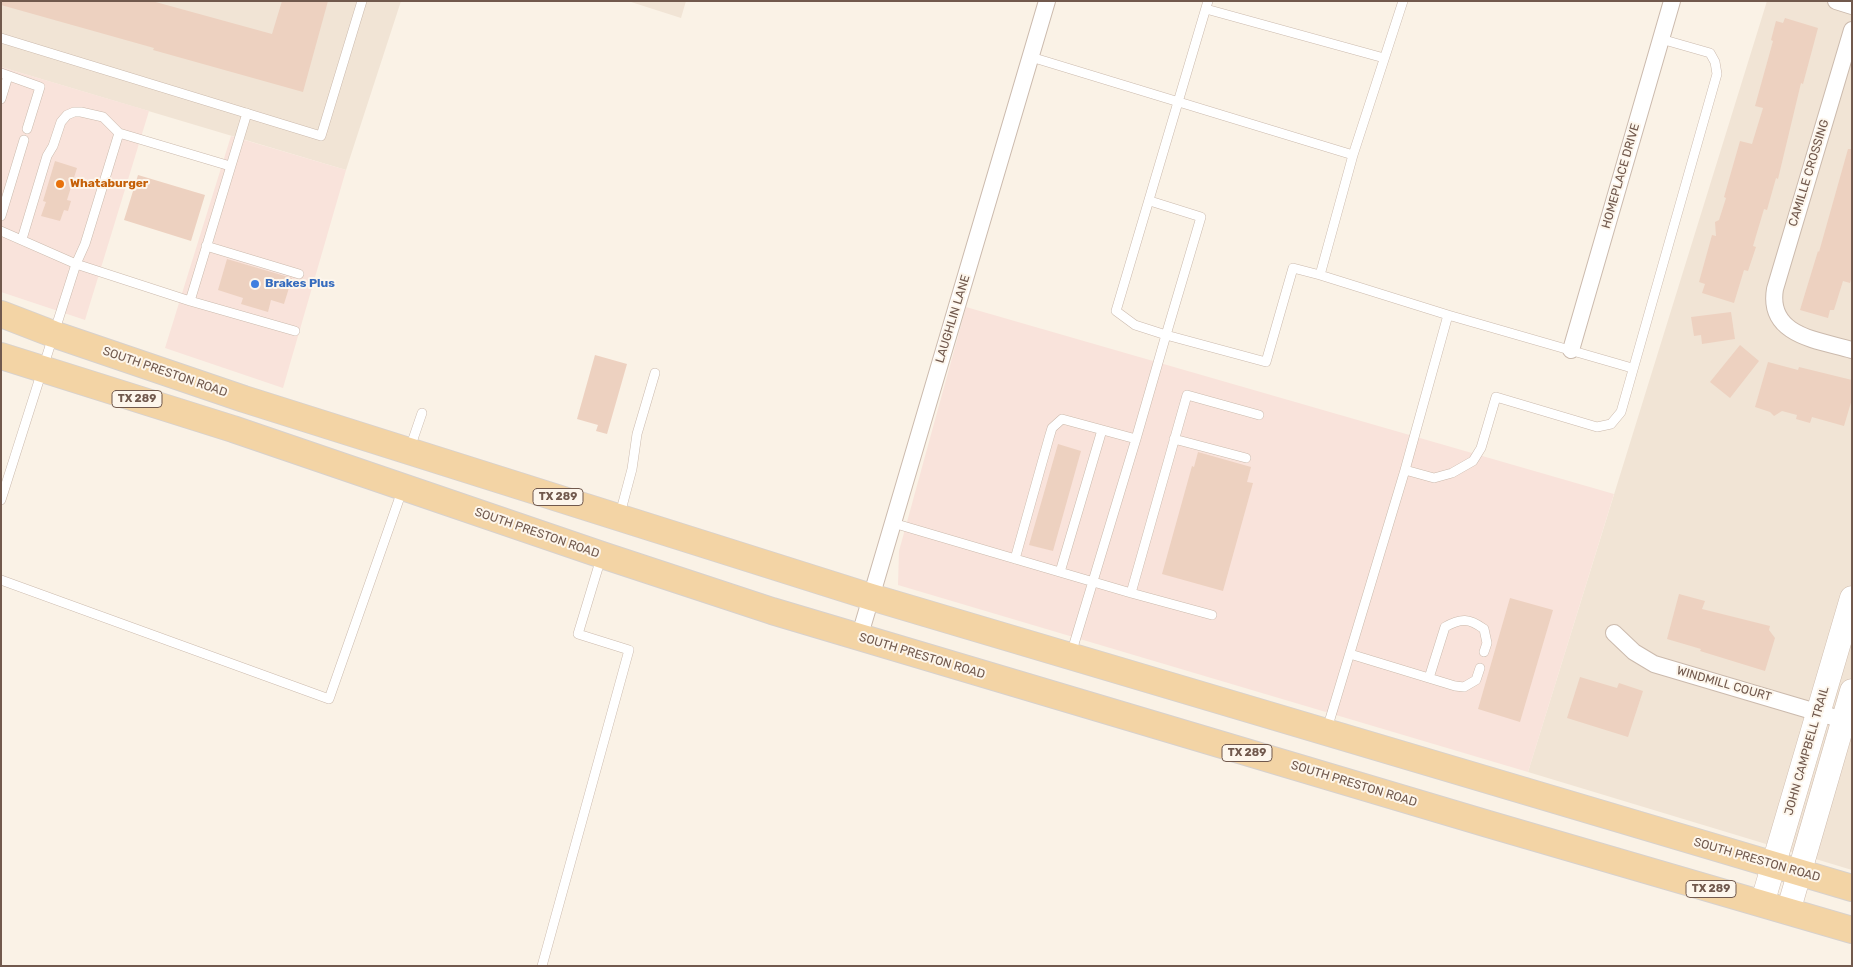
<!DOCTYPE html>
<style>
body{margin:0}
#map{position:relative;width:1853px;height:967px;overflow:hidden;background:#faf2e6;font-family:Rubik,sans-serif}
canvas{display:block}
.frame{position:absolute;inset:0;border:2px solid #71594d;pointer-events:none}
</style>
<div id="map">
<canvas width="1853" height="967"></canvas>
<div class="frame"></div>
</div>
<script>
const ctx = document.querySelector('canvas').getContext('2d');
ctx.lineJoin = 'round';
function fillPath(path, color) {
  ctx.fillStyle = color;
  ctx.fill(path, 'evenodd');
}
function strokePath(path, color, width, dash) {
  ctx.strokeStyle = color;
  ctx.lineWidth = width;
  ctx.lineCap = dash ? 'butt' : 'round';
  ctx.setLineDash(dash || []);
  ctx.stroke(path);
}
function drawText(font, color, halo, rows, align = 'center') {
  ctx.font = font + ' Rubik,sans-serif';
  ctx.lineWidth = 4;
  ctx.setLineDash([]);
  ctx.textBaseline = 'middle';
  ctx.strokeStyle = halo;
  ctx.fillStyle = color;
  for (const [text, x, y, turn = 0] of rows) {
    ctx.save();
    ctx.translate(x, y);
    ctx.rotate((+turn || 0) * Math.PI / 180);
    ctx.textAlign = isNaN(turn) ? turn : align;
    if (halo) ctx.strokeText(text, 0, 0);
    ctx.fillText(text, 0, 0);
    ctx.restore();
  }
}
fillPath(new Path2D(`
 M1,1H401L346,170L1,67Z
 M628,1H686L681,18Z
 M1767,1H1852V870L1528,772Z`), '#f1e4d5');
fillPath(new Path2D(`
 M1,67L149,111L85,320L1,292Z
 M231,136L346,170L283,388L165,348Z
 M966,307L1614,494L1528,772L898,585L899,551Z`), '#f9e3db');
fillPath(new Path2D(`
 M1,1H152L272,34L282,1H328L303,92L153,50L154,48L1,5Z
 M1785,18L1818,28L1803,84L1801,83L1778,179L1776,178L1767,210L1764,209L1753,246L1756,247L1748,271L1744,270L1734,303L1702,293L1705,284L1699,282L1712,235L1716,236L1715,222L1719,220L1726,198L1724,197L1740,141L1752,144L1763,108L1755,106L1773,41L1771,40L1776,21L1783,23Z
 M1848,149H1852V276L1850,283L1843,281L1834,310H1830L1828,318L1800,310L1818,251L1819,252Z
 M55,161L77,168L67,200L71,201L68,211L64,210L60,221L41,216L46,202L43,201Z
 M138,175L205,195L191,241L124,220Z
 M227,259L292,278L284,304L271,300L268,312L241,304L243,298L218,290Z
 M1731,312L1735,339L1702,344L1701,335L1694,336L1691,317Z
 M1740,345L1759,361L1730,398L1710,382Z
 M595,355L627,364L607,434L596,431L598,425L577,419Z
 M1768,362L1798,370L1799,367L1852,380V399L1844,426L1812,417L1810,423L1796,419L1797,415L1782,411L1774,416L1770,412L1755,407Z
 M1058,444L1081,451L1053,551L1029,545Z
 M1198,452L1251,467L1247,482L1253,483L1223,591L1162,574L1192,466L1194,467Z
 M1679,594L1705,601L1702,609L1770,626L1769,630L1775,638L1765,671L1700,651L1701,649L1667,639Z
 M1510,598L1553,610L1520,722L1478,709Z
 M1580,677L1617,688L1619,683L1643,691L1628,737L1567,718Z`), '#edd1c0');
const lane = new Path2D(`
 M1206,9L1384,58
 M1,38L321,136L362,1
 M1031,57L1353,155L1403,1
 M1,73L40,87L27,129
 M1,99L8,76
 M1150,201L1201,217L1166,335L1266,362L1293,268L1320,275L1353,155
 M1,216L24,140
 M1,231L76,264L85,244L119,133
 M22,239L47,156L53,146L61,122L67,115L74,112H81L103,117L119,133L230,166
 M206,246L299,274
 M1320,275L1448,315
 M190,301L295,331
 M1136,439L1166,335L1135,325L1116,311L1208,1
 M1174,439L1246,458
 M410,448L422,413
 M1405,470L1434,478L1452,473L1473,461L1481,448L1496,397L1597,427L1611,424L1621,412L1717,74L1715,62L1710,53L1661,39
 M1,500L76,264L190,301L247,113
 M620,514L632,469L637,434L655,373
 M893,523L1131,593
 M1015,559L1049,438L1052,428L1062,419L1136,439L1071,654
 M1060,572L1102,430
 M1,580L329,699L403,488
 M1212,615L1131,593L1187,395L1259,415
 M1350,654L1455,686L1464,687L1476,680L1480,668
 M1429,678L1445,627C1461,618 1469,618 1484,629L1487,643L1484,652
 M1327,729L1405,470L1448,315L1632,368
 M542,966L629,650L578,634L601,558`);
const street = new Path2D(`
 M1836,1L1852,6
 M1852,30L1775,289C1767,336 1818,340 1852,350
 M1571,350L1672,1
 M1614,633L1634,652L1654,664L1843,720
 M859,638L1047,1`);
const secondary = new Path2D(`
 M1762,904L1852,598
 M1788,912L1852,691`);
const primary = new Path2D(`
 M1,314L53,334L244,399L871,597L1852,888
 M1,356L233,429L602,555L772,611L1488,824L1852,930`);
strokePath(lane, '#cbbaad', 10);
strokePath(street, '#cbbaad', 18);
strokePath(secondary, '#cfbcae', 25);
strokePath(primary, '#d7d1cd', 28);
strokePath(lane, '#fff', 9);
strokePath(street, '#fff', 16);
strokePath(secondary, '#fff', 24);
strokePath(primary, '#f3d4a5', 26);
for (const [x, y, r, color] of [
 [60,184,5,"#e8710a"],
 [255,284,5,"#3f7fe0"]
]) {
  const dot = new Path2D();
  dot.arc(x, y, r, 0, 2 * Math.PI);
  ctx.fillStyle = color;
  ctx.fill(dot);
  strokePath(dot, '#fdf6ec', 2);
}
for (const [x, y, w] of [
 [137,399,50],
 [558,497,50],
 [1247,753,50],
 [1711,889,50]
]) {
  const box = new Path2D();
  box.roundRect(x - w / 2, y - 8.5, w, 17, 4);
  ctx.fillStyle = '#fdf6ec';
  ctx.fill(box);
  strokePath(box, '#71594d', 1);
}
drawText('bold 11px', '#71594d', null, [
 ["TX 289",137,399],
 ["TX 289",558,497],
 ["TX 289",1247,753],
 ["TX 289",1711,889]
]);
drawText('12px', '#71594d', '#fdf6ec', [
 ["CAMILLE CROSSING",1809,173,-73],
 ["HOMEPLACE DRIVE",1621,176,-74],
 ["LAUGHLIN LANE",953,319,-73],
 ["SOUTH PRESTON ROAD",165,372,19],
 ["SOUTH PRESTON ROAD",537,533,19],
 ["SOUTH PRESTON ROAD",922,656,17],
 ["WINDMILL COURT",1724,684,16],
 ["JOHN CAMPBELL TRAIL",1807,751,-74],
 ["SOUTH PRESTON ROAD",1354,784,17],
 ["SOUTH PRESTON ROAD",1757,860,16]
]);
drawText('bold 12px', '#c56008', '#fdf6ec', [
 ["Whataburger",70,184]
], 'left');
drawText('bold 12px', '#366cbe', '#fdf6ec', [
 ["Brakes Plus",265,284]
], 'left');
</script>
